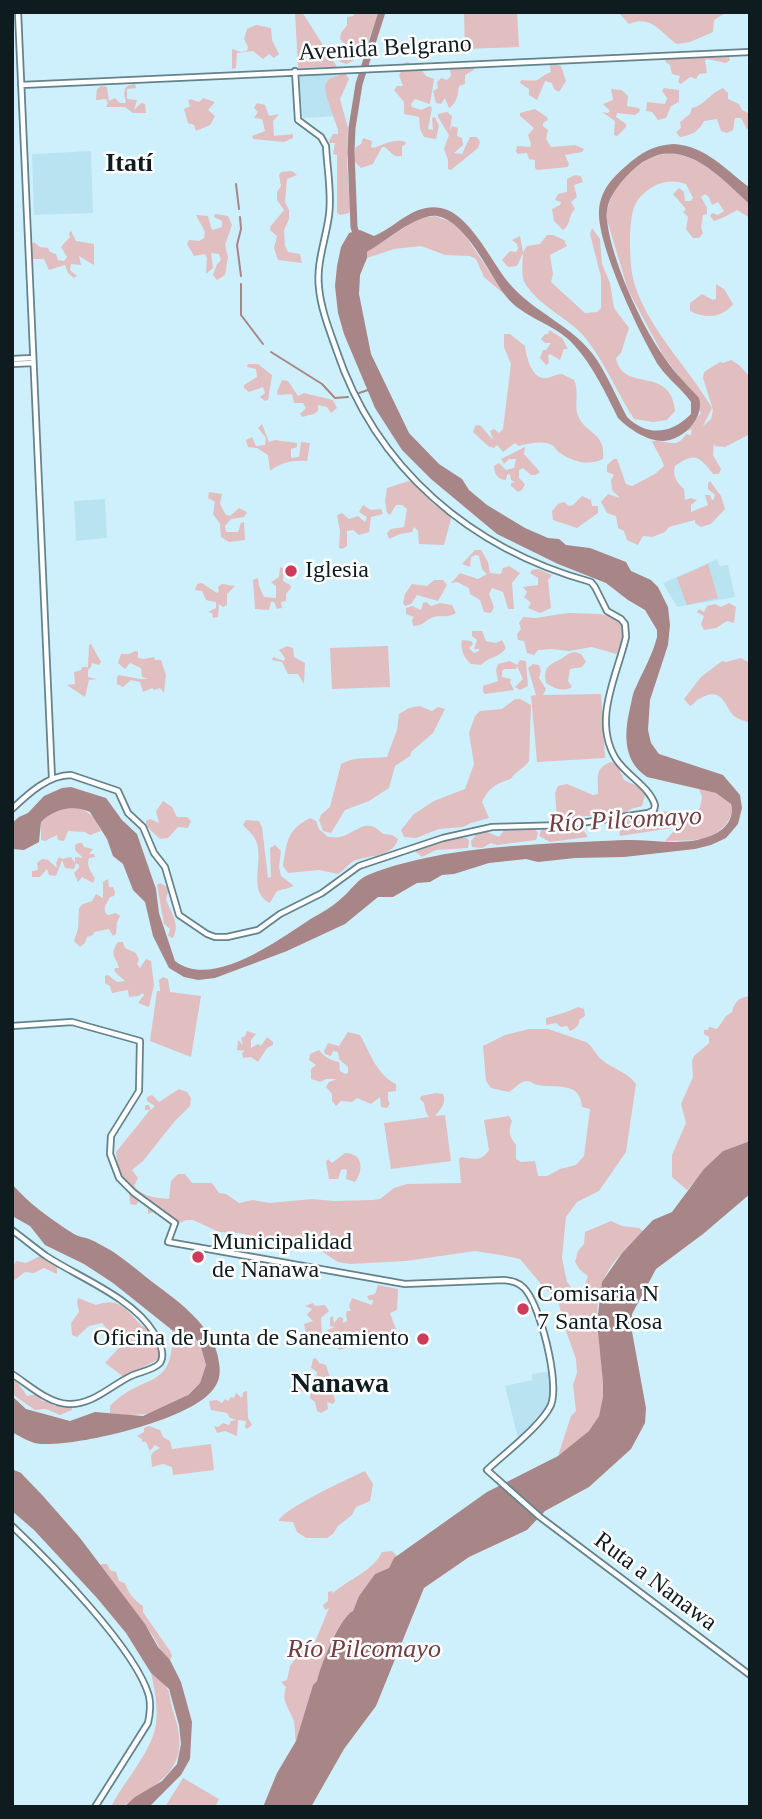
<!DOCTYPE html>
<meta charset="utf-8">
<style>
body{margin:0}
#map{position:relative;width:762px;height:1819px;overflow:hidden;background:#cef0fc;font-family:Georgia,serif}
canvas{display:block}
.frame{position:absolute;inset:0;border:14px solid #0e1b1f;pointer-events:none}
</style>
<div id="map">
<canvas width="762" height="1819"></canvas>
<div class="frame"></div>
</div>
<script>
const c = document.querySelector('canvas').getContext('2d');
c.lineJoin = 'round';
function fill(path, color) { c.fillStyle = color; c.fill(path, 'evenodd'); }
function stroke(path, color, width, dash) { c.strokeStyle = color; c.lineWidth = width; c.lineCap = dash ? 'butt' : 'round'; c.setLineDash(dash || []); c.stroke(path); }
function label(font, color, halo, rows, align = 'center') {
  c.font = font + ' Georgia,serif'; c.lineWidth = 5; c.setLineDash([]); c.textBaseline = 'middle'; c.strokeStyle = halo; c.fillStyle = color; for (const [text, x, y, turn = 0] of rows) {
    c.save(); c.translate(x, y); c.rotate((+turn || 0) * Math.PI / 180); c.textAlign = isNaN(turn) ? turn : align; if (halo) c.strokeText(text, 0, 0); c.fillText(text, 0, 0); c.restore();
  }
}
fill(new Path2D(`
 M336,73l2,43 -35,2 -4,-43z
 M91,151l2,62 -59,2 -2,-61z
 M105,499l2,39 -31,3 -2,-40z
 M717,559l3,7 8,-1 7,32 -58,10 -14,-24z
 M551,1371l2,14 -3,15 -9,13 -23,25 -13,-52 27,-6v-6z`), '#b9e3f1');
fill(new Path2D(`
 M295,12h7l35,55 -39,1z
 M356,12h23l-16,43 -16,9 -7,-2 -1,-3 6,-7v-8l-5,-5 1,-6 6,-8v-8l6,-1z
 M464,12h53l2,35 -54,2z
 M618,12h109l-13,8 -1,12 -23,10 -13,2c-16,-10 -25,-30 -48,-20z
 M256,25l15,3 1,12 7,14 -5,4 -5,-4 -6,5 -10,-8 -16,2 -1,15 -4,1v-20l9,3 6,-1 1,-4 -4,-8 3,-10z
 M728,55l2,5 -4,3 -19,-4 -2,2 2,12 -8,1 -3,5 -6,-2 -9,7 -3,-2 2,-6 -8,-2 -2,-9 -5,-4 4,-4z
 M407,62l14,7 5,7 8,3 -4,25 -15,-5 -4,5 1,3 9,3 9,-4 2,2 -4,21 5,1 -1,-12 3,-1 4,9 -3,13 -12,-2 -4,-8 -1,-12 -15,-3v-12l-10,-12 3,-4h6l-4,-11 3,-5 -1,-5z
 M549,62l12,4 5,15 -7,11 -5,-3 -2,-6 -7,-2 -8,19 -8,-5v-6l-9,-6 1,-3c23,2 13,-1 30,-8z
 M472,65l2,5 -9,5v9l-6,2c-1,9 -2,17 -10,22l-4,-10 -4,6 -5,-1 -3,-12 5,-3 -1,-6 4,-4 6,2 4,-4 -1,-7 -5,-3z
 M341,74h5l3,5 -9,20 8,29 -1,31 3,49 -1,5 -9,2 -3,-2v-58l-4,-1 2,-11h-5l-1,-2 4,-7h5v-4l-12,-35 -1,-10 4,-6z
 M135,83l1,5 -9,1v10l10,1 -3,10 7,-7 4,1 1,9h-13l-8,-6h-19l2,-4 -2,-4 -10,1 1,-11 4,-3 6,1 2,14 6,-3 5,5h6l-2,-10 2,-6z
 M664,88l15,2v12l-8,4 -5,12 -8,2 -6,-8 -6,-1 1,-9 18,2 2,-6 -5,-7z
 M723,88l5,5v6l11,5 3,6 8,4v16l-3,-1 -6,-11h-6l-2,12 -6,3 -6,-2 -4,-12 -13,2c-5,11 -13,14 -24,16l-4,-5 5,-4 -1,-6 10,-8 2,-6c13,-3 18,-15 31,-20z
 M611,89l11,1 6,6 -1,10 12,2 1,3 -5,4 -18,-2 -1,4 10,7v3l-9,9 -3,-1 1,-14 -13,-9 6,1 2,-2 -7,-7 10,-4z
 M203,98l12,4 -7,8 7,6 -5,9 -14,6 -2,-6 -6,-2 -4,-14 6,-3 -2,-5 2,-2 9,3z
 M257,103l8,2 4,11 10,-2 -6,7 1,15 19,-2v4l-9,4 -31,-3 -1,-3 13,-5 -3,-12 -8,-1 4,-6 -4,-4z
 M535,109l12,8 1,3 -5,3v3l5,4 -2,9 5,8 24,-2 9,4 -2,3 -17,3 4,9 -1,3 -31,3 -2,-2v-8l-6,-1 -2,-6 -9,1 -2,-2 1,-6 13,1 1,-3 -3,-9 6,-7 -14,-12v-3z
 M447,112l5,4 -2,15 2,-5 6,2 -1,8 5,2 1,7 -9,8 8,1 8,-17h7l3,5 -2,6 -27,22 -3,-1v-9l-4,-11 5,-14 -11,-18v-3z
 M363,138l9,3 -1,6 3,1c9,-4 22,-10 32,-6l-1,3 -3,1v10c-9,2 -11,-4 -17,-9h-3l-9,17 -12,4 -9,-9 4,-12 5,-3z
 M670,153c35,4 56,28 80,52v13l-13,-8c-2,2 -21,11 -23,11l-4,-5 2,-3 6,2 6,-4 -6,-9 -6,3 -3,-8 -4,-3 -4,3 6,11v6l-4,1 -2,12 2,6 -4,5h-6l-7,-9 2,-12 -5,-5 3,-3 -13,-15 6,-6 5,4 1,9h6l2,-3 -7,-14c-17,-6 -31,-1 -44,11 -11,11 -11,26 -12,41 0,19 0,40 8,58 17,42 51,75 74,114l-9,18 8,-7 2,-9 -10,-32 1,-6 16,-10 3,1 8,-3 8,5 11,12v57l-25,13 -10,-1 -1,-3 -1,12 8,14 -2,5h-6c-14,-18 -18,-22 -38,-8 -3,10 2,17 9,23l1,11 6,-2 6,2 -6,5v7l17,-7 -3,-10h5l2,5 2,-1 1,-4 -7,-6v-6l2,-2 11,15 4,13 -14,15 -10,3 -6,-4v-3l-26,7 -4,5 -13,5 -9,-1 -5,9 -11,-5 -3,-9 -6,-3 -2,-12 -9,-3 -6,-11 7,-8 12,4 -8,-8 -1,-10 3,-5 -7,-3v-7l7,-6h3l9,25 6,2 23,-12 9,-8c-2,-8 -9,-17 -12,-25 14,-2 24,10 34,-7l5,1 1,-6 -8,3 17,-19 -23,-38 -15,-20 -35,-65 -21,-70v-10l6,-18 20,-23 18,-12z
 M292,171l5,4 -10,4 -2,23 4,8v9l-5,11 1,16 3,6 12,2 2,9 -24,-3 -4,-12 3,-12 -7,-6v-3l14,-17 -7,-10v-8l4,-6 -2,-11 2,-3z
 M575,175l6,1 2,6 -9,3 3,12 -6,5 4,7c-7,6 -4,16 -12,21l-9,-9 -2,-12 8,-4 1,-3 -6,-2 3,-6 9,-2v-13z
 M215,214l13,2 4,9 -7,20 3,12 -3,18 -8,5 -4,-5 4,-11 4,-4 -2,-6 -8,-1 2,15 -7,6 1,-16 -2,-4 -11,2 -7,-12 2,-4 10,1 5,-3 1,-6 -9,-17 12,1 3,12 2,2 9,-3v-6l-8,-4z
 M435,216l19,7 7,6 44,66 -21,-18 -8,-18 -6,-3 -25,-1 -24,-9 -27,3 -27,9v-6l52,-34z
 M592,228l8,11 2,25 8,19 4,25 15,20 -8,25 -5,5c7,36 55,6 59,53l-8,9 -14,2 -19,-3c-18,-28 -30,-59 -51,-84 -17,-18 -43,-29 -57,-50 -6,-9 -3,-21 -3,-32l-6,13 -9,1 -6,-7 8,-9 6,1 2,-3 -1,-5 -5,-4 8,-4 3,16 4,-6 13,-2 7,-9h6l11,5 3,6 -17,9 3,19 -2,8 34,31 12,-1 4,-4v-31l-11,-43z
 M71,231l5,10 18,3v21l-15,-9 2,9 -10,-1 -1,6 7,6 -3,2 -6,-5 -3,-8 -16,5 -5,-11h-12l-1,-14 3,-3 6,5 8,1 2,4 6,2 2,6 6,1 3,-4 -6,-10 9,-10 -1,-4z
 M716,284l8,5 9,15c-11,14 -27,15 -43,7v-8l12,-9 11,6 3,-1z
 M549,330l13,8 6,11h-4l-4,11 -10,-6 -2,2 1,7 -3,2 -6,-7 3,-8h3l5,-7h-6l-4,-4 4,-5h3z
 M504,334h6l15,12c1,10 7,33 20,32 6,0 10,-4 17,-4l12,6c6,13 -1,26 5,38 8,16 27,15 24,41 -14,7 -30,3 -43,-6 -3,-2 -5,-6 -8,-8 -11,-5 -23,-1 -34,1l-3,-3 -12,9 -6,-7 -3,3 -6,-2 -15,-14 2,-6 5,-1 13,15 -3,-9 4,-2 5,4 4,-4 8,-65 -7,-17z
 M248,364h10l14,11 -4,25 -3,1 -5,-4 5,-4 -2,-6 -14,5 -5,-4v-3l13,-8 -1,-8 -9,-2z
 M282,380l6,1 10,15 6,-3 29,7 4,8 -6,5 -4,-6 -9,-2v6l-4,3 -12,3 -2,-3 6,-6 -3,-5h-9l-2,-9 -14,1 -1,-3z
 M262,424l7,18 6,-2 22,3v4l-6,2v9l8,-1 2,-15 9,1 -3,18c-14,-1 -26,1 -37,10l-2,-16 -11,-7 -9,-1 -2,-7 6,-3 4,9 9,-1 1,-7 -8,-10z
 M525,447l-1,7 16,18 -4,3h-5l-8,-7 -4,2v8l6,6 -3,6 -4,2 -7,-6v-3l4,-1 -4,-2 -1,-6 -3,1 -1,5c-8,0 -12,-6 -12,-14l5,-3 7,7 8,-2 2,-9h-7l-5,5 -3,-5z
 M412,480c13,3 11,13 19,22 6,6 15,7 21,13l-8,30 -25,-1 -1,-13 -4,-4 -2,5 -12,2 -11,5 -2,-6 4,-4 13,-2 3,-18 -5,-4h-6l-6,10 -3,-2 -2,-12 2,-13z
 M209,492l13,2 -2,10 6,11 4,1 9,-8 8,4 -3,5 -13,2 -6,7 1,6h12l3,-9 3,-1 1,18 -16,2 -8,-5 -1,-13 -7,-10 2,-12 -7,-4z
 M582,496l9,4 1,6h6v7l-21,15 -24,-8 -1,-9 6,-7 6,-2 5,4 4,-1z
 M363,505l8,5 10,-1 2,5 -12,3 -2,15 -10,3 -6,-5 -6,1v15l-5,3 -3,-1 1,-17 -3,-16 5,-2 7,6 9,-3 7,6 2,-5 -8,-5z
 M475,550h6l7,12 2,11 11,1 2,-6 6,-2 11,7 -8,10 2,26h-6l-5,-17 -11,-4 -3,6 5,13 -3,6 -7,-1 -4,-12 -10,-6 -1,-6 -12,-6 -6,1 9,-10 18,6 9,-5 -5,-5 -3,-13 -3,-1 -5,2 -1,10 -8,-3z
 M708,564l10,34 -31,7 -10,-27z
 M280,567l4,2 -1,12 7,4 1,3 -5,6v7l-5,1 1,6 -5,1 -3,-7h-3l-2,8 -14,-1 -2,-29 5,-2 1,8 5,11 12,1v-12l-5,-4 8,-5z
 M538,569l14,6 -4,5 3,28 -11,5 -12,-5 3,-5 -7,-6 3,-5 -4,-5 15,-2v-7l-8,-5 2,-3z
 M434,580h9l4,5 -9,16 -21,-6 -6,9 -6,2 -2,-3 2,-9 7,-10 15,2z
 M202,583l15,10 2,-2 -1,-4 4,-3 13,2 -8,8v11l-4,2 -4,-3 -1,13 -5,1 -1,-5 -4,-1 8,-4v-6l-10,-2 -4,-9 -7,-1 2,-6z
 M426,602l5,4 9,-3 12,2 4,8c-9,6 -17,1 -25,5 -8,4 -8,8 -18,8l-1,-6 2,-3 -8,-3v-6l6,-2 9,4 2,-7z
 M729,603l7,4 -2,16 -7,-2 -11,7 -12,2 -3,-6 3,-8 -7,-4 2,-3 5,3 3,-6 8,-2 6,3z
 M568,613l32,1 21,5c2,13 4,26 -5,35l-24,-7 -23,4 -18,-2 -13,1 -4,5 -7,-2 -3,-12 -6,-1 -1,-6 4,-5 -2,-6 4,-6 12,1z
 M472,631h10l4,10 10,2 6,-3 4,8c-7,10 -16,8 -25,17l-10,-1c-7,-6 -11,-15 -9,-24l9,1 2,3 -4,4 5,5 5,-2v-2h-5l3,-9 -5,-4z
 M91,644l10,18 -2,3 -7,-2 -1,4 -3,3v7l9,2 -8,1 -4,17 -18,-12 8,-1 -1,-12 7,-2 1,-3h6c0,-7 1,-13 1,-22z
 M287,646l6,2 1,9 11,6 -1,21 -6,-10h-10l-6,-12 -10,-2 1,-3 11,4 1,-3 -6,-8z
 M388,646l2,41 -58,2 -2,-41z
 M135,651l3,1v6l6,1 10,-2 1,3h6l5,15 -2,18 -4,-5 -6,2 -2,-2 -9,4 -3,-10 -9,-2 -8,7 -6,-3v-7l2,-2 21,4h8l-6,-2 -1,-9 -11,-5 -5,6 -7,-6 3,-9h8z
 M575,652l6,2 5,8 -4,5 -12,2 -2,12 4,6c-9,5 -17,2 -26,-4 -3,-13 1,-18 13,-23 6,-3 8,-7 16,-8z
 M741,658l9,5v60c-4,-2 -13,-4 -16,-7 -9,-8 -11,-32 -35,-17 -4,2 -6,6 -9,7l-6,-7 17,-22 21,-16 4,1z
 M520,660l6,1 2,25 -8,4 -5,-3 8,-8 -6,-13 -1,3h-12l-2,2v6l9,2 -1,3 4,8 -29,4 -2,-2v-6l15,-5 -2,-11 2,-6 12,-3 7,4z
 M533,664l6,1 2,6 -2,7 7,11 -3,6 58,-1 4,64 -68,4 -6,-66 5,-1 -8,-27z
 M515,699h5l11,6 -2,56c-5,8 -14,10 -18,18 -14,4 -23,9 -29,23l7,16 -18,5 -8,4 -24,2 -23,9 -12,-1 -3,-7 13,-16 20,-13 31,-12 9,-25 -5,-31 6,-17 5,-5 22,-2z
 M419,706l13,5 6,-4 7,2 -12,24 -22,19 -1,4 -15,10 -6,22 -20,13 -24,9 -14,23 -8,-2 -4,-11 2,-5 9,-8 11,-43c13,-8 31,-5 46,-7l10,-27 2,-16 10,-6z
 M611,762l6,2 7,16 15,7 6,8 -3,11 -11,3 -7,5 -38,2 -23,5 -6,-2 -2,-26 3,-7 9,-2 26,11 5,-1c1,-14 -5,-26 13,-32z
 M699,789c7,2 15,3 22,6 22,12 6,34 -11,41 -14,6 -30,4 -45,5l22,-25 13,-8 2,-11z
 M163,801l9,6 5,10h10l4,4 -3,7 -10,-1 -10,11 -8,1 -14,-13v-5l4,-2 9,4 -3,-12z
 M81,808l13,9 7,14 -11,4 -5,-3 -17,-1 -4,10 -6,-1 -1,-5 -12,6 -4,-1v-18c10,-12 25,-14 40,-14z
 M660,811l20,2v8l-8,7 -52,8 -1,-7c8,-15 19,-5 32,-7l3,-7z
 M310,818l6,3 3,8 9,8c4,0 8,1 12,0 18,-5 26,-21 43,-3l9,1 6,4c-5,18 -27,16 -42,21 -8,3 -11,10 -18,14l-19,-4 -31,3 -5,-7c4,-25 4,-36 27,-48z
 M246,820l13,1 3,6 6,51 3,-1 -1,-29 5,-3 6,6 -2,16 2,9 13,10c-20,8 -13,-2 -24,17 -25,-12 -3,-46 -16,-66 -2,-4 -8,-8 -11,-12z
 M533,827l5,6 -2,7 -39,5 -6,-2 -9,5 -10,-1 -1,-6 6,-7 8,-3 14,6 6,-8z
 M558,827l24,1 6,9 -38,5 -11,-6 3,-8h4l6,4z
 M455,838h12l2,3 -1,7 -32,2 -14,7 -6,-5v-3l19,-8z
 M79,843h3l2,4 9,2 -4,5h5l1,3 -6,1c-3,6 2,15 6,20l-2,5 -11,-6 -4,5 -4,-9 5,-5v-3l-3,-2 -2,6 -9,-1 -3,-8 -6,16 -7,-1 -2,-6 -7,8h-8v-6l6,-1 -1,-7 5,-4 6,1 9,8 -1,-5 3,-6 3,2 9,-2 4,6v-6l8,1 -8,-8v-5z
 M108,879l1,8h4l2,5 -1,4 -4,1c-3,6 -9,13 -2,18l8,-2 4,3 -3,6 -1,12 -3,2 -4,-7 -15,3 -1,3 -6,2 -2,6 -5,4 -6,-6 4,-12 1,-21 4,-4 9,-3 4,-7 7,4v-16z
 M160,883l9,5 -3,11c4,13 15,24 7,39l-5,-2 2,-7 -6,-5 -7,-39z
 M118,942h5l2,6 11,5 3,7 -2,4 3,4 6,-9 5,2 3,24 -5,22 -11,-4 6,-8 -1,-2 -5,3 -9,1 -1,-7 -16,3 -2,-7 -5,-3v-7l3,-1 9,7 8,-1 -11,-10 1,-3h4c-2,-11 -11,-12 -1,-26z
 M163,977l5,2 2,13 31,4 -10,61 -41,-16 7,-50h3l-1,-11z
 M750,996v145l-27,10 -36,39 -15,-13v-22l14,-32 -5,-19 12,-27 -1,-16 2,-5 15,-13v-6l-5,-3v-4h4l1,-3 8,2 9,-13 6,-4c3,-11 6,-14 18,-16z
 M578,1007l6,2 1,7 -6,4c1,5 -4,9 -9,11l-3,-5 -6,1 -5,-4 -10,2v-7c11,-3 22,-6 32,-11z
 M529,1029h19l38,13c6,4 7,8 12,14 10,12 28,14 38,28l-10,68 -27,39 -22,11 -11,15 -4,41 5,24 8,10 14,-1 -4,-7 3,-8 -8,-6 -5,-8 3,-11 6,-7 1,-12 26,-11 11,5 17,2 4,3c-14,15 -33,31 -40,51 -18,43 14,101 -6,138 -8,15 -25,26 -39,36l13,-40 5,-5 -3,-26 4,-12 -1,-14 -11,-31 -8,-31 -11,-7 -26,-31 -19,-4 -26,-4 -69,10 -56,3 -12,-2 -17,-11 -36,-4 -18,-8 -28,-6 -20,-1 -26,-12h-7l-10,5 -21,-14 -7,3v-7l-9,-6 -3,4 -6,-1 -1,-15 2,-4c-10,-5 -14,-21 -15,-33l34,-42h-5v-5h4l2,5 4,-4 -8,-5v-4l5,-2 7,7 20,-13 8,3 4,6 -1,8 -16,16 -31,39 -11,9 6,8 -4,8c10,11 20,12 35,13l2,-18 7,-7h7l7,9h20l7,10 7,1 13,9 14,-3 17,3 42,-4 22,2 39,-1 7,-1 14,-11 13,-4 54,-1 -2,-24 3,-2c11,2 20,5 27,-7l-5,-30 25,-4 3,5c-4,11 -3,15 4,24v14l5,3 14,-1 3,15h9l13,-7 16,-4 8,-9 6,-47 -8,-2c-2,-27 -26,-18 -44,-22 -4,0 -7,-4 -10,-4 -7,-1 -14,8 -19,11l-18,-4 -5,-7 -3,-35 22,-11z
 M247,1031l9,3 -5,6v8l7,-4 3,2 6,-9 6,5v3l-6,3 -9,14 -7,-5 -8,1 -1,-5 3,-2 -8,-1 1,-10 5,5 -2,-7 4,-2z
 M348,1032l12,3c11,19 16,39 36,49v7l-8,1v8l2,3 -3,5 -6,-1 -1,-10 -9,7 -14,-6 -5,4 -11,-1 -5,5 -4,-5v-7l-6,-7 3,-5 8,-3h-11l-6,3 -9,-3v-10l5,-4 -7,-5 1,-6 9,-4c6,7 10,10 20,12l1,9 5,3 3,-1v-6l-9,-8 -1,-7 -5,-1 -2,5 -6,-2 -1,-3 4,-8 11,3z
 M436,1093l7,1c4,9 -3,16 -8,22l10,-1 6,46 -60,8 -7,-46 45,-6 -3,-5 -2,-9 -4,-4 1,-3z
 M345,1153c18,0 19,17 10,29l-9,-3 1,-9 -3,-1 -3,1 -3,9h-9l-3,-17 2,-3 4,4z
 M40,1256l6,1 11,8v9l-13,-6 -10,5 -9,-1 -13,10v-13l4,-8 10,2z
 M378,1285l20,4 -1,21 -7,3 7,19 -58,18 -12,-20 8,-3 -5,-1v-8l3,-2 1,7 5,-6 4,1v5l4,-2 -1,-7 1,-3h4l-2,-5 3,-8 20,7 1,-5h-4l-2,-4 8,-2z
 M78,1298l18,7c23,-8 29,3 43,18 2,3 5,3 8,6 7,6 10,16 13,25l-3,6 -33,17 -19,-14 22,-24 -14,-3 -11,-13 -13,3 -12,11 -5,-2 -1,-12 8,-11 -2,-10z
 M313,1303l2,3 10,-1 4,6 -8,7 1,18 -4,2 -2,-2 -8,5 -4,-17 9,-3 -6,-6 5,-6 -7,-3z
 M172,1330l17,3 11,11 6,21 -6,18 -15,14 -35,17 -24,1 -16,-2v-7c34,-35 65,-14 62,-76z
 M316,1358l3,5 7,2 5,16 -8,8 5,-1 6,8 1,5 -2,3 -6,-2 1,7 -7,4 -4,-2 -2,-9 -5,-4v-4l-12,-4 1,-4 6,1 2,-9h9l1,-6 -6,-4 2,-9z
 M12,1379l4,1 11,16 11,-2 4,7h8l4,5 6,-1 4,2 8,-2v5l-12,5 -14,-6 -11,1 -23,-16z
 M247,1391l1,27 4,7 -5,4 -2,-2 1,-6 -8,-1 -1,16 -12,-5 -8,2 -3,-7 4,1 5,-4 6,2 2,-4 6,-1 -7,-2 -3,-5 -16,-3 -2,-9 8,-1 5,3 3,-4 3,2 3,-4 3,1 2,-5 6,5 1,-6z
 M149,1426l11,4 3,7 7,4 2,8 39,-5 3,26 -41,5 -1,-8 -9,-3 -11,3 -1,-11 2,-4 7,-4 -5,-3 -5,6 -4,-9h-4v-3l-5,-3 7,-4v-4z
 M365,1471l8,13 -3,17 -14,6 -4,8 -14,11 -5,8 -6,4h-21l-9,-6 -4,-10 -14,-1c3,-12 71,-43 86,-50z
 M392,1551l5,5 -8,12 -14,6 -16,22 -6,15c-13,6 -33,55 -36,70l-4,4 -17,56c-2,-6 0,-14 -3,-22 -4,-12 -12,-16 -7,-32l-5,-5 6,-2 3,-14 12,-16 9,-3 4,-5 14,-34 -4,2 -2,-5 5,-4v-9l4,-1 1,2c16,-14 40,-22 49,-41z
 M102,1564h5l3,6 6,2 3,9 6,2c3,10 9,17 18,23v6l27,39 2,5 -3,6c-8,-10 -12,-20 -18,-29 -7,-9 -17,-16 -21,-28l-4,-2 -26,-37z
 M151,1673c24,20 15,15 23,41 14,41 1,60 -34,81 -14,8 -12,12 -29,12 12,-24 38,-52 44,-78 4,-18 0,-38 -4,-56z
 M183,1778l36,21 -4,8h-50z`), '#e1bec0');
fill(new Path2D(`
 M674,144c32,2 52,26 76,44v17c-37,-36 -78,-79 -124,-28 -11,12 -21,25 -19,43 4,39 34,105 57,137 10,15 23,28 35,41 6,19 -15,42 -36,43 -16,0 -34,-12 -45,-23 -13,-26 -25,-52 -44,-73 -19,-22 -51,-26 -69,-50 -17,-23 -39,-74 -68,-79 -19,-3 -51,25 -70,36v6l-7,17 -1,19 12,60 38,79 30,31 23,15 7,11 18,15 38,23 23,10 11,1 7,6 24,3 36,14 5,9 20,9 7,7 10,20 2,18 -2,20 -18,55 -2,30 3,13 8,11 64,21 17,20 2,13 -4,16 -12,14 -15,7 -16,4 -71,8 -49,1 -37,4 -12,-3 -37,4 -35,11 -12,1 -12,7 -13,1 -24,14h-15l-33,27 -58,27 -72,27 -17,2 -14,-3 -15,-9 -16,-32 -8,-34 -12,-12 -10,-26 -10,-8 -6,-17 -17,-27c-16,-8 -37,-3 -49,10l-2,20 -15,8 -12,-1v-26l7,-6 9,-4 16,-17 18,-8 9,-1 35,11 16,22 15,14 19,55 3,24 16,48c37,29 103,-21 134,-41 12,-7 25,-14 35,-24 8,-7 14,-17 24,-21 23,-10 52,-16 77,-21 60,-10 120,-11 180,-14 27,-1 59,7 85,-4 14,-5 25,-17 21,-32l-15,-11 -69,-16c-24,-16 -23,-43 -17,-69 2,-7 2,-14 6,-21 7,-16 17,-33 21,-50v-7l-12,-20 -17,-10 -22,-17 -48,-19 -61,-30 -66,-55 -29,-29 -27,-42 -31,-74 -6,-21 -3,-27 2,-20 4,-19 8,-14 11,-3 14,6c23,-9 39,-33 67,-28 28,5 50,53 67,74 25,31 67,44 89,78 11,17 20,38 30,57 20,20 45,17 64,-3v-12c-9,-13 -23,-23 -32,-36 -19,-31 -62,-121 -60,-155 1,-20 13,-33 27,-45 15,-13 27,-21 48,-22z
 M750,1141v53l-47,40 -47,35 -24,45 -1,12 15,82 -1,15 -14,26 -42,38 -44,24 -18,19 -58,27 -45,31 -48,118 -32,43 -33,58h-48l14,-34 19,-32 17,-56 4,-4c3,-15 23,-64 36,-70l6,-15 16,-22 14,-6 5,-10 93,-66 71,-36 31,-25 10,-15 4,-19v-15l-6,-60 5,-40 20,-29 31,-33 19,-8 32,-43 19,-18z
 M12,1184c17,20 40,36 62,50 5,3 9,3 15,5 8,3 15,8 23,12 12,8 23,17 34,26 28,22 69,47 73,86 2,12 0,20 -8,29 -26,29 -131,54 -170,52 -11,-1 -20,-7 -29,-12v-36l14,13 44,12 25,-9 48,4 45,-21 12,-12 6,-18 -6,-21 -8,-9 -20,-5 -59,-47 -29,-19 -39,-19 -15,-19 -18,-10z
 M12,1469l9,4 22,23 37,42 65,86 13,23 12,13 11,22 11,40 -2,37 -9,16 -32,32h-25l11,-10 27,-16 15,-17 4,-20 -2,-19 -10,-36 -18,-16 -25,-40 -29,-35 -63,-68 -22,-19z`), '#a88587');
stroke(new Path2D(`
 M236,184l3,25
 M240,217l1,12 -4,16 4,31
 M241,284v31l22,29
 M271,352l51,32 13,14 13,-1
 M359,393l9,-3`), '#a88587', 2);
stroke(new Path2D(`
 M358,240l-4,-13 -3,-75 1,-24 7,-44 23,-72`), '#a88587', 7);
const secondary = new Path2D(`
 M18,12l34,767
 M21,85l729,-33
 M12,359l21,-1
 M12,364l21,-1
 M12,809c16,-15 36,-34 59,-34l47,16 10,22 15,14 11,26 11,14 14,48 28,19 8,3h12l31,-7 22,-16 42,-21 37,-27 84,-28 49,-11 75,-2 81,-12 6,-3 1,-5c-6,-19 -28,-29 -39,-46 -24,-39 1,-83 10,-122l-1,-13 -4,-5 -14,-8 -12,-24 -4,-5c-120,-33 -215,-113 -255,-233 -7,-20 -15,-40 -17,-61 -3,-25 7,-49 10,-73 3,-22 -2,-47 -3,-69l-5,-9 -23,-17 -3,-49
 M12,1026l60,-4 68,19 -1,50 -28,45 -1,18 9,24 15,15 41,30 -7,19 237,42 99,-4c8,1 14,2 20,8 16,16 36,95 27,117 -9,20 -47,49 -64,65l53,47 210,158
 M12,1230c12,9 23,18 34,26 34,22 87,42 108,77 5,8 12,21 6,30 -6,7 -21,9 -29,13 -21,10 -38,29 -63,28 -20,-1 -39,-19 -56,-30
 M12,1526c37,35 124,123 137,170 2,9 1,18 -1,27l-53,84`);
stroke(secondary, '#63828c', 8);
stroke(secondary, '#fff', 4.5);
for (const [x, y, r, color] of [
 [291,571,7,"#cd3d59"],
 [198,1257,7,"#cd3d59"],
 [523,1309,7,"#cd3d59"],
 [423,1339,7,"#cd3d59"]
]) { const dot = new Path2D(); dot.arc(x, y, r, 0, 2 * Math.PI); c.fillStyle = color; c.fill(dot); stroke(dot, '#fff', 2.5); }
label('24px', '#0e1b1f', '#fff', [
 ["Avenida Belgrano",385,49,-3],
 ["Ruta a Nanawa",655,1582,37]
]);
label('24px', '#0e1b1f', '#fff', [
 ["Iglesia",305,571],
 ["Municipalidad",212,1243],
 ["de Nanawa",212,1271],
 ["Comisaria N",537,1295],
 ["7 Santa Rosa",537,1323],
 ["Oficina de Junta de Saneamiento",409,1339,"right"]
], 'left');
label('bold 26px', '#0e1b1f', '#fff', [
 ["Itatí",129,164]
]);
label('italic 26px', '#713d42', '#fff', [
 ["Río Pilcomayo",625,821,-3],
 ["Río Pilcomayo",364,1650]
]);
label('bold 28px', '#0e1b1f', '#fff', [
 ["Nanawa",340,1385]
]);
</script>
